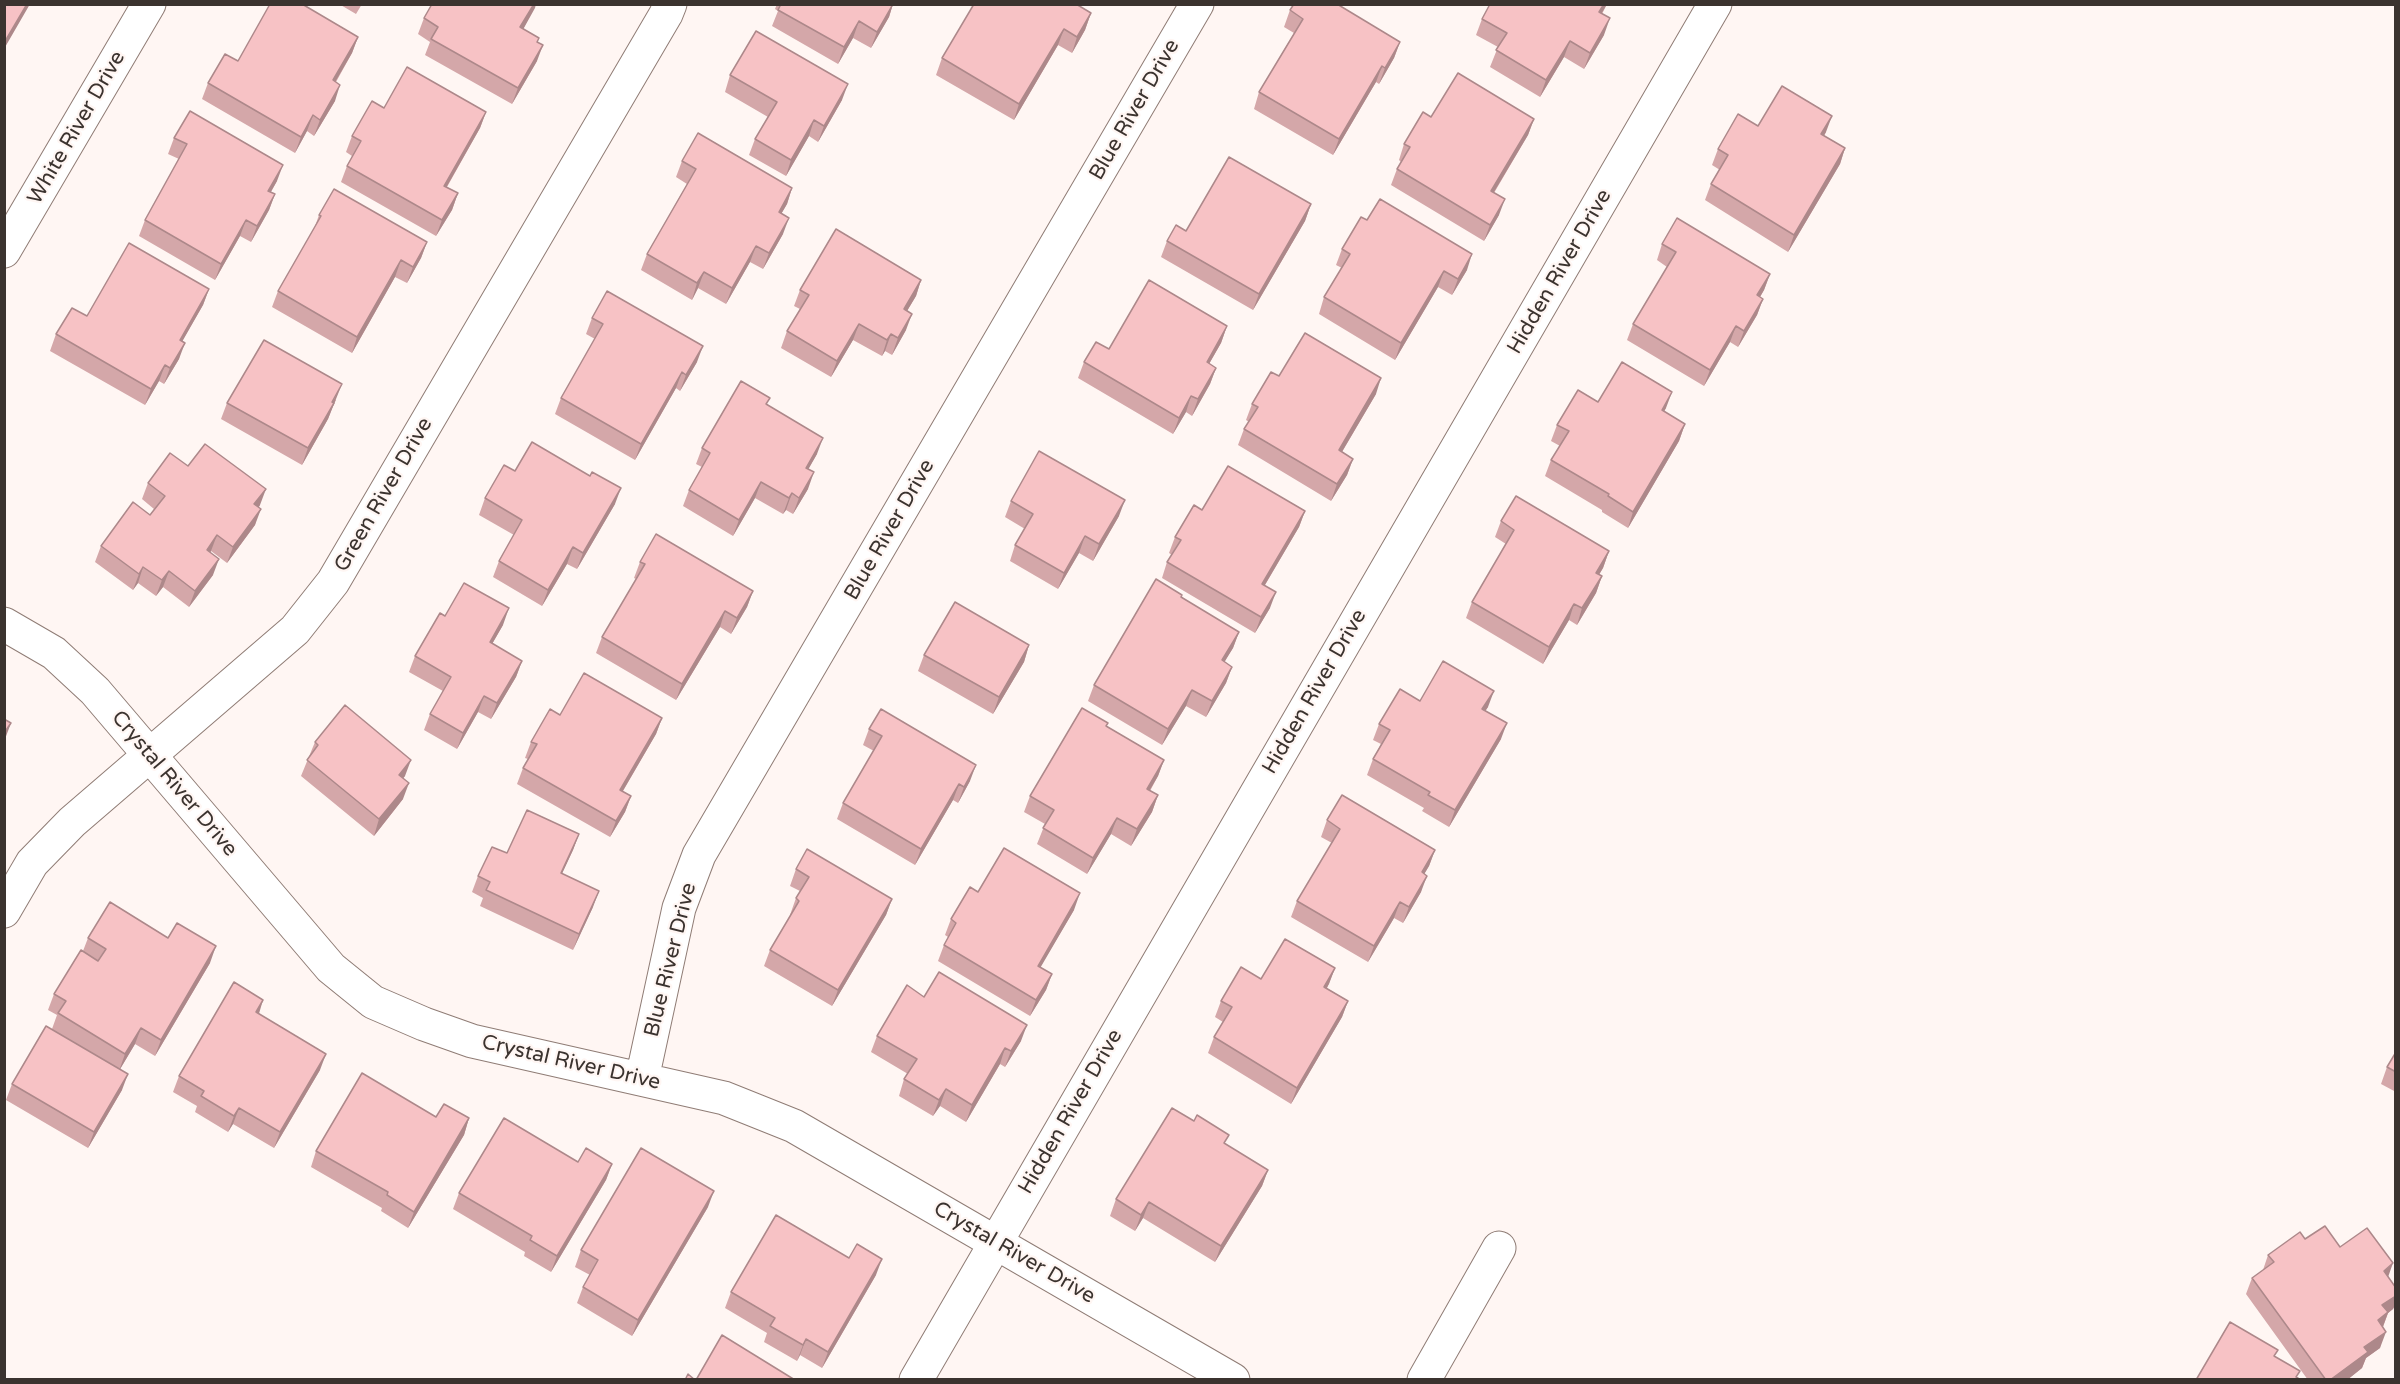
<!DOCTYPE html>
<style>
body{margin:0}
#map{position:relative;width:2400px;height:1384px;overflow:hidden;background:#fff6f3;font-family:"Varela Round",sans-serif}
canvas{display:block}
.frame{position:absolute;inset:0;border:6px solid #3b332f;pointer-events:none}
</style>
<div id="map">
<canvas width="2400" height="1384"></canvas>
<div class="frame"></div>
</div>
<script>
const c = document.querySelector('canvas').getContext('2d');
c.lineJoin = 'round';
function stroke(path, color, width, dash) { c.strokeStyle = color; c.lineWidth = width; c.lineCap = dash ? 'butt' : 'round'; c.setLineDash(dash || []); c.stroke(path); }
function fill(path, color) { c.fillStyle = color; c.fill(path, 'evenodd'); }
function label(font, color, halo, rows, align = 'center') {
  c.font = font + ' "Varela Round",sans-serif'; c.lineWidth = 4.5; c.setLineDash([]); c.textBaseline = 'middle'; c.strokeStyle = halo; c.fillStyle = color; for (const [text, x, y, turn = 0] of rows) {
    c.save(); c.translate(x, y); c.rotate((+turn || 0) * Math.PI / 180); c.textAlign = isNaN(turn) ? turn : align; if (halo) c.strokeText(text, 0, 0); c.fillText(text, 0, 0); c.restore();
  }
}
const minor = new Path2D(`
 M4,251l145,-247
 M4,624l50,29 41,38 236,277 42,34 51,22 48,17 252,57 70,28 439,254
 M4,911l28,-48 40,-41 223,-192 38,-48 333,-568 4,-10
 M642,1079l37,-171 20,-53 498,-851
 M916,1380l799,-1376
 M1424,1380l75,-132`);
stroke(minor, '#8f7c75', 35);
stroke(minor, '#fff', 33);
fill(new Path2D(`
 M339,4h23l-6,10z
 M432,4h104l-13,25 15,13 -1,19 -25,43 -87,-49 5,-13 -12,-8 6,-16z
 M777,4h116l-4,13 -18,31 -18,-10 -15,26 -66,-38 6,-15 -3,-2z
 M1490,4h117l-5,10 2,21 -20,34 -20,-12 -24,40 -50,-30 8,-20 -22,-12 6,-16z
 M1290,10l110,32 -6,16 -15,26 -3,-2 -43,73 -79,-46 5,-17 35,-59 -10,-6z
 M1091,13l-6,17 -13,23 -14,-8 -44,75 -78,-45 6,-17z
 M358,37l-6,16 -16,29 -1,19 -21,35 -7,-5 -12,22 -93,-54 6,-16 30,-22z
 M730,75l112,25 -24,42 -9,-6 -23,40 -37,-21 6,-16 13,-22 -43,-25z
 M384,108l102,4 -6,16 -33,59 11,6 -6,17 -16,26 -95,-54 6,-16 5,-10 -6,-4 6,-16z
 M1431,117l103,2 -6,16 -34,58 5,22 -15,26 -93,-56 6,-16 4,-7 -2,-2 5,-16z
 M1758,126l68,6 -2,4 21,12 -5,16 -52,88 -83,-52 6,-16 9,-14 -8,-5 6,-16z
 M174,138l103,43 -6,11 4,2 -6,16 -18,32 -11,-6 -25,44 -76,-44 6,-16 34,-61 -11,-5z
 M682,161l110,27 -5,16 -6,10 2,20 -20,35 -13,-7 -24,42 -28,-16 -6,12 -51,-30 6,-16 40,-70 -11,-7z
 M1311,204l-6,17 -52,89 -92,-53 6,-16 19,-10z
 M319,215l108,27 -6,16 -14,25 -12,-6 -43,76 -80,-46 6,-16 36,-62z
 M1662,244l108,30 -6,16 -4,7 3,2 -6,16 -19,32 -8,-5 -26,44 -77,-46 6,-16 34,-57 -10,-7z
 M1342,249l125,21 -15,25 -14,-8 -43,73 -76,-46 5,-17 18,-29 -6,-3z
 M921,280l-5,16 -9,15 -1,19 -14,25 -7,-4 -3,5 -29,-16 -22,37 -50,-29 6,-17 13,-22 -6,-3 6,-16z
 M209,289l-6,16 -21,36 -3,18 -15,25 -5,-3 -14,24 -95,-54 6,-17 31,-18z
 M592,318l105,44 -17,29 -4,-3 -41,72 -80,-46 6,-16 34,-59 -9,-5z
 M1227,326l-6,17 -12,21 7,4 -6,16 -18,32 -6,-4 -13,22 -95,-56 6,-16z
 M1279,376l97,18 -34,58 11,7 -6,16 -16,26 -93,-56 6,-16 5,-7 -3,-2 6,-16z
 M336,400l-3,6 -5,13 -26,46 -81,-46 6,-16z
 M1598,402l68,6 -2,3 21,13 -6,17 -51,87 -26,-16v-2l-57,-34 6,-16 9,-14 -9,-5 6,-16z
 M767,405l50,49 -9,15v20l-15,25 -7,-4 -3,4 -28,-16 -22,38 -50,-30 6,-16 13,-23 -6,-3 6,-16z
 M188,466l72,39 -1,2 -4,18 -28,38 -16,-12 -1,2 3,22 -24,32 -26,-20 -7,9 -18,-13 -5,7 -38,-28 6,-16 49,-31 4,-6 -12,-10 6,-16z
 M515,471l100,33 -38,65 -10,-5 -25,42 -49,-29 6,-16 15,-26 -35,-20 6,-17z
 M1011,501l108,15 -26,45 -14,-8 -21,36 -48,-28 5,-16 10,-16 -20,-12z
 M1202,510l103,1 -6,16 -34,58 5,23 -15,25 -93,-55 5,-16 5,-7 -3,-2 6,-16z
 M1501,521l108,30 -6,17 -4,7 3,1 -6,17 -19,32 -8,-5 -26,44 -77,-46 6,-16 34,-58 -11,-7z
 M640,562l113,29 -6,16 -16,27 -11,-7 -44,73 -80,-47 6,-16 34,-58 -2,-1z
 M1182,598l57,34 -6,16 -9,14 8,5 -6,16 -20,34 -20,-11 -24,39 -74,-44 6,-16z
 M445,616l58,9 -11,19 30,17 -6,16 -25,42 -13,-7 -21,37 -33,-19 6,-16 13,-23 -34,-19 6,-16z
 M1029,645l-5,17 -31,52 -75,-43 6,-16z
 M1420,701l68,6 -3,4 16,28 -52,88 -27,-16 2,-3 -57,-33 6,-16 8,-15 -8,-4 6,-16z
 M560,715l102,3 -6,16 -33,57 8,5 -6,16 -15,25 -93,-53 6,-16 5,-9 -3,-1 6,-16z
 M1107,727l57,33 -6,16 -8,15 8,4 -6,17 -21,34 -20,-12 -24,40 -50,-30 8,-20 -21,-12 6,-16z
 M869,729l101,52 -12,22 -5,-3 -38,65 -78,-46 6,-16 31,-52 -11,-6z
 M315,742l90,34 -2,2v21l-29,37 -73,-60z
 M1327,820l108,30 -6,16 -5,8 -3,18 -18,31 -9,-5 -26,44 -77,-45 6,-16 35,-58 -11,-6z
 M579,834l-6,16 -11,23 31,34 -20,43 -93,-44 3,-8 -11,-6 6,-16 29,-23z
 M796,869l96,30 -6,16 -54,91 -68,-40 6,-16 21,-35h-1l6,-17 4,-7 -10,-5z
 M1074,910l-34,57 12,7 -6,16 -16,26 -92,-55 6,-16 4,-8 -3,-2 6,-16z
 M88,938h80l42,25 -55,93 -20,-12 -15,25 2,21 -34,58 -82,-48 6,-16 40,-55 5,-14 -9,-5 6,-16 29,-43z
 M1335,968l-8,20 21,13 -6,16 -51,87 -83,-51 6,-16 9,-15 -8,-5 6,-16 40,-22z
 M924,997l97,44 -16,26 -5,-3 -34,58 -26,-16 -7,10 -34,-20 5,-17 4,-5 -37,-22 6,-16z
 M259,1014l61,56 -46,78 -41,-24 -5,8 -33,-20 2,-6 -24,-14 6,-16z
 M2396,1052v40l-15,-8 6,-17z
 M436,1117l33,1 -5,17 -56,93 -27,-17 1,-3 -71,-41 5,-16z
 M1225,1144l43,26 -6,16 -47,76 -72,-44 -8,13 -25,-15 6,-17z
 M578,1162l34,2 -6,16 -55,92 -27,-16 1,-4 -72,-43 6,-16z
 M708,1207l-76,129 -55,-33 6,-16 7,-12 -15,-8 6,-17z
 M2305,1239l35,8 48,30 8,11v15l-3,6 -5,4 -5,14 -3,21 -14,10 -4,10 -15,12h-39l-62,-86 6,-16 11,-8 5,-15z
 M876,1275l-54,93 -22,-13 -3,6 -33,-19 3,-9 -42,-25 6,-16z`), '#d4a7a9');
fill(new Path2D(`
 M27,4h3l-26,45v-6z
 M534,4h2l-1,4 -20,36 5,-17z
 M893,4l-4,13 -18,31 6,-16z
 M1604,4h3l-14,24 6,-16z
 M1091,13l-6,17 -13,23 5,-16z
 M1610,18l-6,17 -20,34 6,-16z
 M859,21l-6,17 -15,26 6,-17z
 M1064,29l-6,16 -44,75 5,-16z
 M358,37l-6,16 -25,43 6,-16z
 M1570,41l-6,16 -24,40 6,-17z
 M1400,42l-6,16 -15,26 6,-16z
 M543,45l-6,16 -25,43 6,-16z
 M1382,66l-6,16 -43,73 6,-16z
 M848,84l-6,16 -24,42 6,-16z
 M340,85l-5,16 -21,35 6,-16z
 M486,112l-6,16 -42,74 6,-16z
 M313,115l-6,16 -12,22 6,-16z
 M1832,116l-6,16 -11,18 6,-16z
 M1534,119l-6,16 -43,72 6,-16z
 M814,120l-5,16 -23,40 5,-16z
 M1845,148l-5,16 -52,88 6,-17z
 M283,165l-6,16 -15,26 6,-16z
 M792,188l-5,16 -14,24 6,-16z
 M458,193l-6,17 -16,26 6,-16z
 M275,194l-6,16 -18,32 6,-16z
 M1505,199l-6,16 -15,26 6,-16z
 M1311,204l-6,17 -52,89 6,-16z
 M789,218l-6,16 -20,35 6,-16z
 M246,220l-6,16 -25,44 6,-16z
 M427,242l-6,16 -14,25 6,-16z
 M756,246l-6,16 -24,42 6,-16z
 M1472,254l-5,16 -15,25 6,-16z
 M401,260l-6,17 -43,76 5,-16z
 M1444,271l-6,16 -43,73 6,-17z
 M704,272l-6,16 -6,12 5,-17z
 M1770,274l-6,16 -13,22 6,-17z
 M921,280l-5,16 -18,30 6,-17z
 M209,289l-6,16 -29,51 6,-16z
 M1763,299l-6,16 -19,32 6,-16z
 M912,314l-6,16 -14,25 6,-17z
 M859,324l-6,16 -22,37 6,-16z
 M1227,326l-6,17 -20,35 6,-16z
 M1736,326l-6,16 -26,44 6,-16z
 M891,334l-6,17 -3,5 5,-16z
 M185,343l-6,16 -15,25 6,-16z
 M703,346l-6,16 -17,29 6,-16z
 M165,365l-6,16 -14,24 6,-16z
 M1216,368l-6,16 -18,32 6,-17z
 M682,372l-6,16 -41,72 6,-16z
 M1381,378l-5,16 -43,73 6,-17z
 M342,384l-14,35 -26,46 6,-17z
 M1672,392l-6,16 -10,18 6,-16z
 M1191,396l-5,16 -13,22 6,-16z
 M1685,424l-6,17 -51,87 5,-16z
 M823,438l-6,16 -17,30 6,-16z
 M1353,459l-6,16 -16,26 6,-17z
 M814,472l-6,17 -15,25 6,-16z
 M761,482l-6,16 -22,38 6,-16z
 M621,488l-6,16 -38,65 6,-16z
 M266,489l-6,16 -12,16 6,-17z
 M792,493l-6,17 -3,4 6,-16z
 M1125,500l-6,16 -26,45 6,-17z
 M261,509l-6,16 -28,38 6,-16z
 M1305,511l-6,16 -43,73 6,-16z
 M217,535l-6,16 -10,15 6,-16z
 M1085,536l-6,17 -21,36 6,-16z
 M573,547l-6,17 -25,42 6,-16z
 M1609,551l-6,17 -13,21 6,-16z
 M219,559l-6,16 -24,32 6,-16z
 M143,567l-5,16 -5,7 6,-16z
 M169,571l-6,16 -7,9 6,-16z
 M1602,576l-6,17 -19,32 5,-17z
 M753,591l-6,16 -16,27 6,-16z
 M1276,592l-6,16 -15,25 6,-16z
 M1574,604l-5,16 -26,44 6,-17z
 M509,608l-6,17 -19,33 6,-16z
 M725,611l-5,16 -44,73 6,-16z
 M1239,632l-6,16 -17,28 6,-16z
 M1029,645l-5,17 -31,52 6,-17z
 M522,661l-6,16 -25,42 6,-16z
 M1232,667l-6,16 -20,34 6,-16z
 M1192,690l-6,16 -24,39 6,-16z
 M1494,691l-6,16 -12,18 6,-16z
 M484,696l-6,16 -21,37 6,-16z
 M662,718l-6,16 -42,72 6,-16z
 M11,723l-6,16h-1v-6z
 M1507,723l-6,16 -52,88 6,-17z
 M411,760l-6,16 -12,15 6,-16z
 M1164,760l-6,16 -17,29 6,-16z
 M976,765l-6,16 -12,22 6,-16z
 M409,783l-6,16 -29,37 5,-17z
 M959,784l-6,16 -38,65 6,-16z
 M1158,795l-6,17 -21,34 6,-17z
 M631,796l-6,16 -15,25 6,-16z
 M1117,818l-6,16 -24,40 6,-16z
 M579,834l-6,16 -18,39 6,-16z
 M1435,850l-6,16 -13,22 6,-16z
 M1427,876l-6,16 -18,31 6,-16z
 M599,891l-6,16 -20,43 6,-16z
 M1080,893l-6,17 -42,72 6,-16z
 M892,899l-6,16 -54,91 6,-16z
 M1400,902l-6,16 -26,44 6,-16z
 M216,946l-6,17 -55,93 6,-16z
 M1335,968l-6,16 -11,19 6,-16z
 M1052,974l-6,16 -16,26 6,-16z
 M263,1000l-5,17 -2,-5z
 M1348,1001l-6,16 -51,87 6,-16z
 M1027,1025l-6,16 -16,26 6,-16z
 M141,1028l-6,16 -16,27 6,-17z
 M1005,1048l-5,16 -34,58 6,-17z
 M326,1054l-6,16 -46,78 6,-16z
 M128,1074l-6,16 -34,58 6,-16z
 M946,1089l-6,17 -7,10 6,-16z
 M239,1108l-6,16 -5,8 6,-16z
 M469,1118l-5,17 -56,93 6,-16z
 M612,1164l-6,16 -55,92 6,-16z
 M1268,1170l-6,16 -47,76 6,-16z
 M714,1191l-6,16 -76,129 6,-16z
 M1149,1202l-6,16 -8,13 6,-16z
 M882,1259l-6,16 -54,93 6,-16z
 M2393,1263l-6,17 -3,-9z
 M2396,1296v7l-3,6 -5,4 -6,16 -10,7 10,-31z
 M2386,1332l-6,16 -14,10 -4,10 -15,12h-17l34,-33z
 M806,1339l-6,16 -3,6 6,-16z`), '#ad888a');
const building = new Path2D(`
 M4,4h23l-23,39z
 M270,4h32l56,33 -25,43 7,5 -20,35 -7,-5 -12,22 -93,-54 17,-29 13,7z
 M432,4h102l-14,23 19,11 -2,4 6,3 -25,43 -87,-49 7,-12 -14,-9z
 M781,4h112l-16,28 -18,-11 -15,26 -66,-37z
 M974,4h102l15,9 -14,24 -13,-8 -45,75 -77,-46z
 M1294,4h43l63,38 -15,26 -3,-2 -43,73 -80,-47 44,-73 -13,-9z
 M1490,4h114l-5,8 11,6 -20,35 -20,-12 -24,39 -50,-30 11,-17 -25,-14z
 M756,31l92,53 -24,42 -10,-6 -23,40 -36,-21 22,-37 -47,-27z
 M407,67l79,45 -42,74 14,7 -16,27 -95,-54 14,-25 -9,-5 20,-35 12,7z
 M1458,73l76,46 -43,72 14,8 -15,26 -93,-56 13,-22 -6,-3 19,-32 8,5z
 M1782,86l50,30 -11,18 24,14 -51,87 -83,-51 17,-29 -10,-6 20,-35 20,12z
 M190,111l93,54 -15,26 7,3 -18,32 -11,-6 -25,44 -76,-44 42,-76 -13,-6z
 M698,133l94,55 -13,24 10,6 -20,35 -13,-7 -24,42 -28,-16 -7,11 -50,-29 49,-85 -14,-8z
 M1229,157l82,47 -52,90 -92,-53 9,-16 10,6z
 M334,189l93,53 -14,25 -12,-7 -44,77 -79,-46 43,-75 -2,-1z
 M1380,199l92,55 -14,25 -14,-8 -43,72 -77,-46 26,-43 -8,-5 19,-32 6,3z
 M1677,218l93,56 -13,21 6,4 -19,32 -8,-5 -26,44 -77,-46 43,-72 -14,-8z
 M836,229l85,51 -17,29 8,5 -14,24 -7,-4 -4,6 -28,-16 -22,37 -50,-30 22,-36 -9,-5z
 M129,243l80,46 -29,51 5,3 -15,25 -5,-3 -14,24 -95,-55 16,-26 15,8z
 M1149,280l78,46 -20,36 9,6 -18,31 -7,-3 -12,22 -95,-56 12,-20 13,7z
 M607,291l96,55 -17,29 -4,-3 -41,72 -80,-46 42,-74 -11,-6z
 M1305,333l76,45 -42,72 14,9 -16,25 -93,-55 14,-22 -6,-3 19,-32 8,4z
 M264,340l78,44 -10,18 2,1 -26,45 -81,-45z
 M1622,362l50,30 -10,18 23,14 -52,88 -25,-16 1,-2 -58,-34 18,-29 -12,-6 21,-35 20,12z
 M741,381l29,17 -4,6 57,34 -17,30 8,4 -15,26 -7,-5 -3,5 -28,-16 -22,38 -50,-30 21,-37 -8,-5z
 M532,442l58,34 2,-4 29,16 -38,65 -10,-6 -25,43 -49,-29 23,-41 -37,-22 19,-33 11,6z
 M205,444l61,45 -12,15 7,5 -28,38 -16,-12 -10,15 12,9 -24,32 -26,-20 -7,9 -19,-13 -4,7 -38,-28 32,-44 17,13 15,-19 -17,-13 22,-30 18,13z
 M1039,451l86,49 -26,44 -14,-8 -21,37 -49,-28 18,-31 -22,-13z
 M1228,466l77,45 -43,73 14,8 -15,25 -94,-55 14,-22 -6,-3 19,-32 8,5z
 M1516,496l93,55 -13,22 6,3 -20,32 -8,-4 -25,43 -77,-45 42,-72 -13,-9z
 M656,534l97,57 -16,27 -12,-7 -43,73 -80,-47 43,-73 -5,-2z
 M1156,579l26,16 -1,2 58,35 -17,28 10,7 -20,34 -20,-11 -24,39 -74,-44z
 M464,583l45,25 -19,34 32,19 -25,42 -13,-7 -21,37 -33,-19 21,-37 -36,-21 25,-43 5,3z
 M955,602l74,43 -30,52 -75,-42z
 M1443,661l51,30 -12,18 25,14 -52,87 -27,-15 2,-3 -57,-33 17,-29 -11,-6 21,-35 20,12z
 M584,673l78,45 -42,72 11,6 -15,25 -93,-53 14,-24 -6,-2 19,-33 10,6z
 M345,705l66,55 -12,15 10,8 -30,36 -72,-59 11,-15 -3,-3z
 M1082,708l26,15 -2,3 58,34 -17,29 11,6 -21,34 -20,-11 -24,40 -50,-30 11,-18 -24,-14z
 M881,709l95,56 -12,22 -5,-3 -38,65 -78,-46 39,-67 -13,-7z
 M4,719l7,4 -7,10z
 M1342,795l93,55 -13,22 5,4 -18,31 -9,-5 -26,44 -77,-45 43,-72 -13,-9z
 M527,810l52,24 -18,39 38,18 -20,43 -93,-44 4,-8 -12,-6 14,-29 15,6z
 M1004,848l76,45 -42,73 14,8 -16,26 -92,-55 12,-22 -5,-4 19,-32 8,5z
 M807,849l85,50 -54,91 -68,-40 29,-49 -3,-3 13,-21 -13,-8z
 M110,902l58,36 9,-15 39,23 -55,94 -20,-12 -16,26 -67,-41 8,-12 -12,-7 27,-44 17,11 8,-12 -18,-11z
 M1285,939l50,29 -11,19 24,14 -51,87 -83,-51 18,-30 -11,-6 20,-34 20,12z
 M939,972l88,53 -16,26 -6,-3 -33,57 -26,-16 -7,11 -35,-21 13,-20 -40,-23 30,-51 17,12z
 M234,982l29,18 -7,12 70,42 -46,78 -41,-24 -5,8 -33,-20 3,-5 -25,-15z
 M46,1026l82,48 -34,58 -82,-48z
 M2396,1052v20l-9,-5z
 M362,1073l74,44 8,-13 25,14 -55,94 -27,-17 1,-3 -72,-41z
 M1172,1108l22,13 3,-6 32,20 -5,8 44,27 -47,76 -72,-44 -8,13 -25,-16z
 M504,1118l74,44 8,-14 26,16 -55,92 -27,-16 2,-4 -73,-43z
 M641,1148l73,43 -76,129 -55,-33 15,-27 -17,-10z
 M776,1215l73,43 8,-14 25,15 -54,93 -22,-13 -3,6 -33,-19 5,-8 -44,-26z
 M2325,1226l15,21 27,-19 26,35 -9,8 12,17v8l-14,9 6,7 -10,8 8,12 -22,15 4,5 -38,28h-4l-74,-102 22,-16 -6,-7 32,-23 5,7z
 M2230,1322l48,28 -4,6 26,15 -4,6 5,3h-105z
 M722,1335l73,45h-99z
 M688,1374l7,6h-10z`);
fill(building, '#f7c2c5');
stroke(building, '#ad888a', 1.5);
label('21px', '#3b332f', '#fff6f3', [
 ["Blue River Drive",1135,110,-60],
 ["White River Drive",77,128,-60],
 ["Hidden River Drive",1560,272,-60],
 ["Green River Drive",384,495,-60],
 ["Blue River Drive",890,530,-60],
 ["Hidden River Drive",1315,692,-60],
 ["Crystal River Drive",174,784,50],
 ["Blue River Drive",671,960,-76],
 ["Crystal River Drive",571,1063,13],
 ["Hidden River Drive",1071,1112,-60],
 ["Crystal River Drive",1014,1253,30]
]);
</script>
